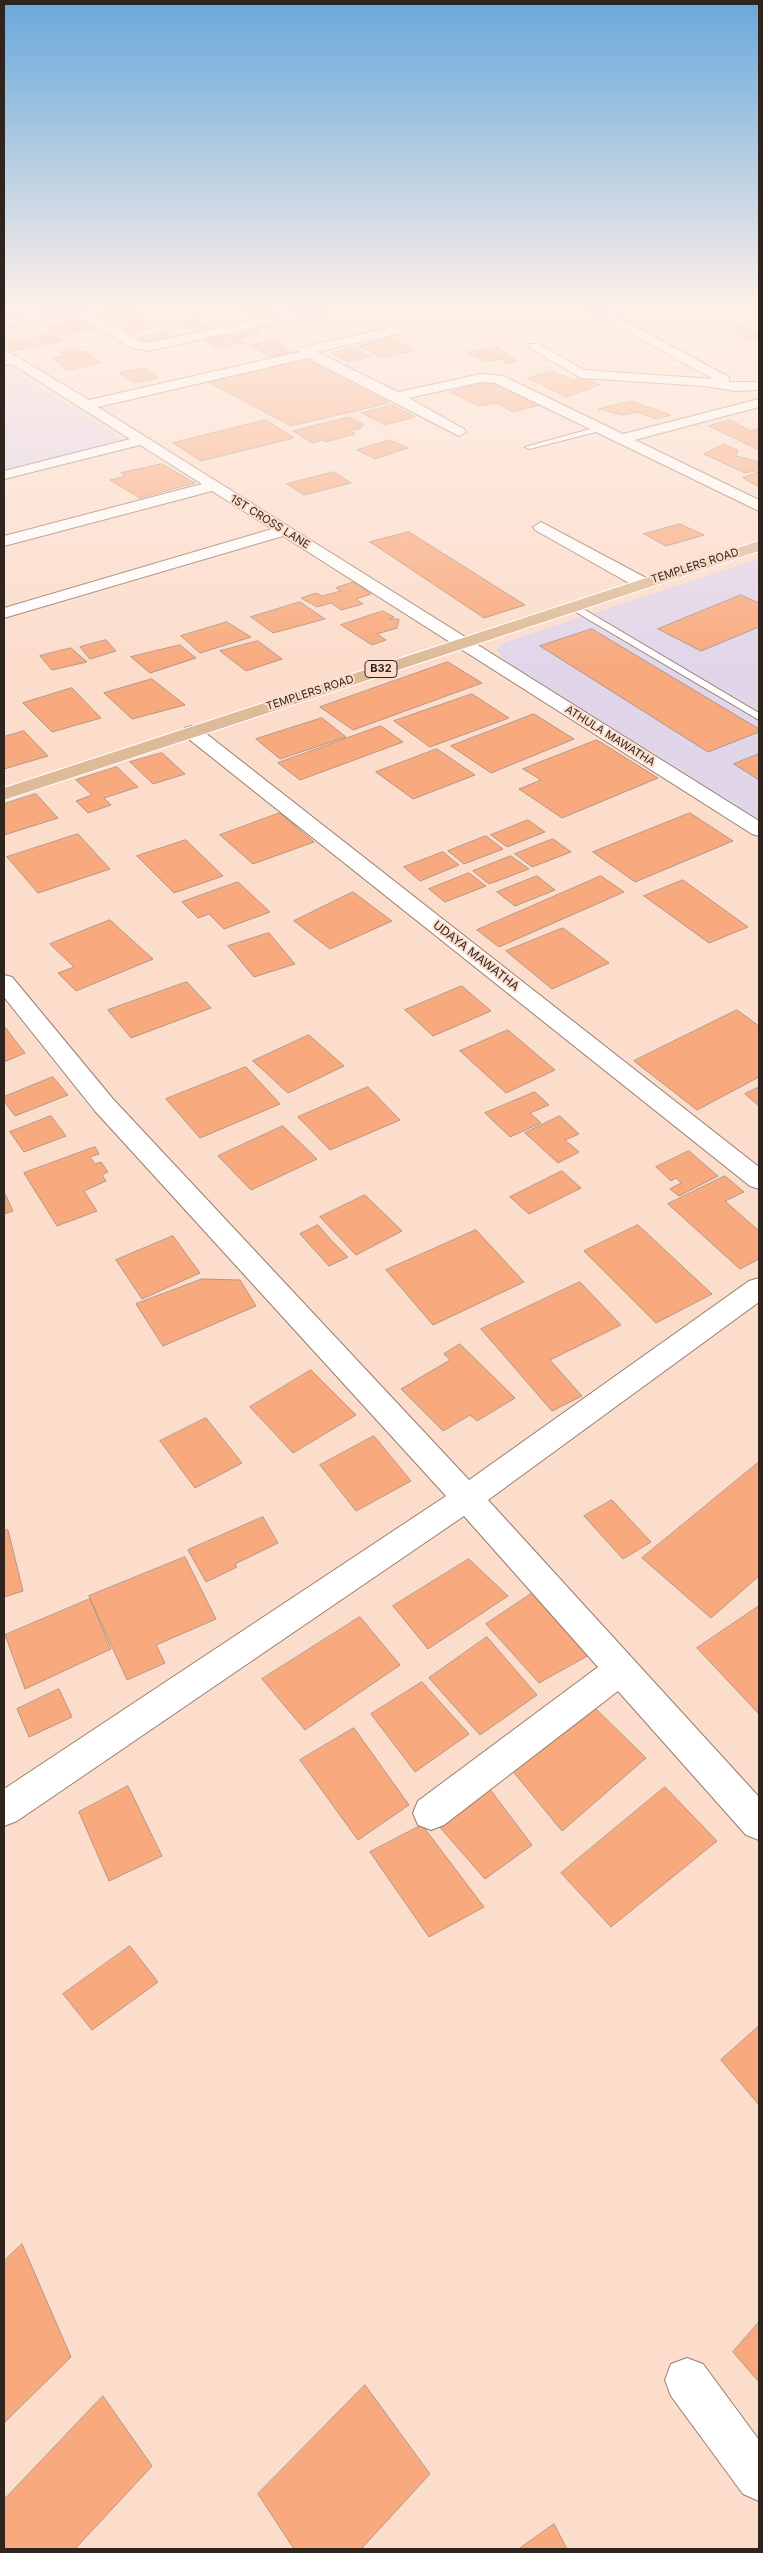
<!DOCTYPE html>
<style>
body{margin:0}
#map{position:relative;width:763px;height:2553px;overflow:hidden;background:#fcddcc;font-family:Inter,sans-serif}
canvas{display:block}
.frame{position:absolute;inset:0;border:5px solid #30251e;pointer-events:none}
</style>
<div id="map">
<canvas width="763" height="2553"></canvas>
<div class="frame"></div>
</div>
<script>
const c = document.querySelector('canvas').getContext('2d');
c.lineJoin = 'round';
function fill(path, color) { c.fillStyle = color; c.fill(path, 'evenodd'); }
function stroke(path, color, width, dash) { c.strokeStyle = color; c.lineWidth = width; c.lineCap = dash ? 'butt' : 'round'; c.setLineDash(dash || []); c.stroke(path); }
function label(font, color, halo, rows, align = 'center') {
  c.font = font + ' Inter,sans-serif'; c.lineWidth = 4; c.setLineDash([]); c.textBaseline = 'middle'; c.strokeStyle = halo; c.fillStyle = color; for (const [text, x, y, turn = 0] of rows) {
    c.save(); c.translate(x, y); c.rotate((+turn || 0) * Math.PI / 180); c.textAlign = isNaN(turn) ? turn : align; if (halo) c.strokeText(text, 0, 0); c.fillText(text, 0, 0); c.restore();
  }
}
fill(new Path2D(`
 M4,365l30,19 91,57 -121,31z
 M759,559v267l-248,-156 -14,-20 5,-7z`), '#e1d5ea');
const building = new Path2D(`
 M121,309h14l7,5 -33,6 -11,-7z
 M242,309h24l11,6 -18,4z
 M86,318l16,9 -42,9 -15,-10z
 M142,318l14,9 -28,5 -13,-8z
 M196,319l18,10 -19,4 -18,-10z
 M743,326l16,8v3l-13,2 -9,-4 7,-1 -12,-5z
 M250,328l10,6 -25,5 7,4 -25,5 -17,-10z
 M163,332l11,6 -25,5 -10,-5z
 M52,334l10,7 -49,10 -9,-7z
 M392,338l24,12 -33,8 -24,-12z
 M272,340l20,12 -21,5 -20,-12z
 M498,347l19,14 -4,2h-9l2,-4 -22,2 -17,-9z
 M354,348l17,8 -23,6 -17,-9z
 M76,349l3,3 6,-1 16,12 -34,7 -14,-12 11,-2 -5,-4z
 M306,359l83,44 -98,23 -83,-44z
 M143,368l15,10 -23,5 -15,-10z
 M553,371l21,9 8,-2 18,7 -34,12 -38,-19z
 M495,380l48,24 -30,8 -17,-9 -17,3 -29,-14z
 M631,401l40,14 -15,4 -19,-7 -15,3 -23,-6z
 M392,405l23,12 -30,8 -23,-12z
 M350,417l14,8 -6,1 4,2 -12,3 5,3 -29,8 -3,-2 -11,3 -19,-12z
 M266,420l28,18 -93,23 -28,-18z
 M730,420l21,11 8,-3v22l-50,-24z
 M390,440l18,8 -33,11 -18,-9z
 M724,444l14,6 -2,6 21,5 2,9 -14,3 -41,-19z
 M162,464l33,19 -55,15 -30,-18 16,-4 -5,-3z
 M334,472l17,11 -47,12 -17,-11z
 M759,472v15l-16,-9z
 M680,524l24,11 -38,11 -22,-12z
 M409,532l116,73 -41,13 -114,-76z
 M354,582l17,12 -15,5 7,5 -22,6 -10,-7 -14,4 -16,-9 15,-5 6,3 19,-5 -5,-3z
 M741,595l18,8v24l-58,24 -43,-22z
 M300,602l25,17 -52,14 -22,-16z
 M383,611l11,6 -5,2h10l-2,9 -20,6 9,6 -14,5 -31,-20z
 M227,622l24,15 -51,16 -19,-17z
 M592,629l167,100v3l-51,20 -168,-106z
 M106,640l10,11 -26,8 -10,-12z
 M258,641l24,18 -36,12 -26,-20z
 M180,645l16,13 -46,15 -19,-16z
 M71,648l16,14 -35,8 -12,-14z
 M448,662l34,21 -129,47 -33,-23z
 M152,679l33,26 -53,14 -28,-26z
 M72,688l29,30 -49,14 -29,-29z
 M472,694l37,24 -79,29 -36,-26z
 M534,714l40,25 -83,34 -40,-27z
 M322,718l24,19 -66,22 -24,-20z
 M381,726l22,16 -103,38 -22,-17z
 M24,731l24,25 -44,13v-32z
 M597,740l61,38 -96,40 -43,-29 22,-9 -18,-11z
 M437,749l38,26 -62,24 -37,-27z
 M162,753l23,21 -32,10 -23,-22z
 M759,754v26l-25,-16z
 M117,767l21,20 -34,11 7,7 -23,8 -12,-12 16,-6 -16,-15z
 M36,794l22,24 -54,17v-31z
 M280,813l34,29 -61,22 -33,-29z
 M690,813l43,28 -98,41 -42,-30z
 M528,820l17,12 -38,15 -16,-12z
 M78,834l32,35 -72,24 -31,-36z
 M486,836l17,13 -39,15 -16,-13z
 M553,839l18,13 -39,15 -17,-13z
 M186,840l37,36 -49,17 -37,-37z
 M443,852l16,13 -39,16 -16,-14z
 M511,856l18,13 -40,15 -16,-13z
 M469,873l17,13 -41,16 -16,-13z
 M537,876l18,14 -40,16 -18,-14z
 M601,876l23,16 -125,55 -22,-17z
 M683,880l65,47 -39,16 -65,-47z
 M238,882l32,30 -46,17 -15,-15 -11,4 -16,-16z
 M353,892l39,29 -62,28 -36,-28z
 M110,920l43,39 -77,32 -18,-18 16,-6 -24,-23z
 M563,928l46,35 -57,26 -46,-38z
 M269,933l26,31 -41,13 -26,-31z
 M187,982l24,26 -80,30 -23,-28z
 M462,986l29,25 -58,25 -28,-26z
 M737,1010l22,16v51l-62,33 -63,-49z
 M4,1026l21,27 -21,9z
 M508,1030l47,40 -49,23 -46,-42z
 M309,1035l35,31 -56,27 -35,-32z
 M246,1067l34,37 -80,34 -34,-39z
 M53,1077l15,18 -53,21 -11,-15v-4z
 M368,1087l32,33 -70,30 -32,-33z
 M759,1087v19l-14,-12z
 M535,1092l14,13 -19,8 11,10 -31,14 -25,-24z
 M51,1116l15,20 -42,16 -14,-20z
 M560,1116l19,18 -14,6 14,12 -21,11 -33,-30z
 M283,1126l34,33 -66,31 -33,-34z
 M95,1147l4,7 -9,3 5,7 6,-2 7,10 -6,3 4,6 -22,10 13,20 -40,15 -33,-53z
 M689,1151l29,25 -39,20 -9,-7 11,-6 -5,-5 -5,3 -15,-14z
 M562,1171l19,17 -52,26 -19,-17z
 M725,1176l19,16 -19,9 34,30v28l-19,10 -72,-65z
 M5,1194l8,17 -9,3v-19z
 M365,1195l37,36 -46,24 -36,-38z
 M318,1225l14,16 16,16 -19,9 -29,-32z
 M638,1225l74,69 -56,29 -72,-72z
 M476,1230l48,52 -91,43 -47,-55z
 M173,1236l27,37 -58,26 -26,-39z
 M202,1279l38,1 16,26 -93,40 -27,-42z
 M580,1282l41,43 -71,35 32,36 -30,15 -71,-82z
 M460,1344l55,54 -38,23 -7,-6 -27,16 -42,-42 49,-29 -6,-6z
 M311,1370l45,45 -63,38 -43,-46z
 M206,1418l36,45 -47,25 -35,-47z
 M374,1436l37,45 -55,30 -36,-46z
 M759,1462v114l-48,42 -69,-60z
 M612,1500l39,42 -28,17 -39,-43z
 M263,1517l15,26 -43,21 2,3 -31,15 -18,-32z
 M8,1530l15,61 -19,6v-66z
 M185,1557l31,62 -60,26 9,18 -38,17 -38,-84z
 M469,1559l39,37 -80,53 -35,-43z
 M534,1592l57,62 -52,29 -53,-59z
 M90,1599l21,50 -86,40 -20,-54z
 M759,1606v108l-62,-66z
 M360,1617l40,48 -95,65 -43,-51z
 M487,1637l50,58 -57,40 -51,-57z
 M422,1682l47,52 -54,38 -44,-58z
 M59,1689l13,28 -43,20 -12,-28z
 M594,1707l52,51 -84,73 -56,-68z
 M354,1728l55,77 -51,35 -58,-80z
 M128,1786l34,70 -53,25 -30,-69z
 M665,1787l52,54 -106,86 -50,-54z
 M489,1788l43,57 -47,34 -48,-55z
 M422,1825l62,82 -55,30 -59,-85z
 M130,1946l28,36 -66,48 -29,-36z
 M759,2026v79l-38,-45z
 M22,2244l49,113 -67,66v-162z
 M759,2322v60l-26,-30z
 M365,2385l65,89 -69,75h-67l-36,-55z
 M103,2396l49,70 -77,83h-71v-49z
 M554,2524l13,25h-48z`);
fill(building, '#f8aa7e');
stroke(building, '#b39686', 1);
const lane = new Path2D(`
 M17,359l2,3 -15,3v-4z
 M601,426l3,4 -75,19 -4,-2z
 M569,604h6l184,109v7l-190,-112z`);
const street = new Path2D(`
 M54,309h29l58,33 7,1 156,-34h23l-6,4 -173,38 -16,-3 -60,-35 -68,14v-8z
 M587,309h15l127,68v5h30v8l-23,1 -32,-5 -123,-8 -53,-31 1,-3h10l45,26 129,9z
 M397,326l4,1 2,3 -2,3 -84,19 81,40 83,-18 22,2 120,58 136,-35v8l-124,33 124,60v11l-264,-128 -14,-1 -72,16 55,31 2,3 -7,4 -151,-78 -210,49 661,414v15l-7,-2 -469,-298 -279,82v-10l268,-79 -60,-38 -208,55v-10l198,-52 -62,-39 -136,34v-8l126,-32 -126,-80v-10l85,51 210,-48 1,-4z
 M541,522l107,57 2,4 -8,5 -6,-1 -101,-57 -2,-3z
 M192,726l7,2 560,439v22l-9,-3 -565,-450 -2,-4 2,-4z
 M4,975l8,2 101,122 356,381 280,-199 10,-3v24l-271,198 271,297v43l-13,-5 -128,-144 -174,134 -13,5 -13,-5 -5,-12 5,-12 180,-134 -134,-151 -447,305 -13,5v-37l442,-293 -351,-385 -91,-114z
 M687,2358l16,6 56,76v61l-16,-7 -72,-98 -6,-16 6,-16z`);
const primary = new Path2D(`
 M759,541v10l-755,249v-12z`);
stroke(lane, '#987c6c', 2);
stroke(street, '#987c6c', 2);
stroke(primary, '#fff', 2);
fill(lane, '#fff');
fill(street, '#fff');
fill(primary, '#ddbb98');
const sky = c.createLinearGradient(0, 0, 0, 666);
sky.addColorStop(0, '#67a8dc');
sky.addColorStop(0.46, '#fef0e8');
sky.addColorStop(1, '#fef0e800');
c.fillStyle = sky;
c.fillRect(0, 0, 763, 666);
label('11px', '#30251e', '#fcddcc', [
 ["1ST CROSS LANE",270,522,32],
 ["TEMPLERS ROAD",695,566,-18],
 ["TEMPLERS ROAD",310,693,-18],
 ["ATHULA MAWATHA",610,736,32]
]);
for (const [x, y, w] of [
 [381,669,32]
]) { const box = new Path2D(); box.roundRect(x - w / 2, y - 8.5, w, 17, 4); c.fillStyle = '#fcddcc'; c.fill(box); stroke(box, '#30251e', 1); }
label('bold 11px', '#30251e', null, [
 ["B32",381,669]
]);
label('12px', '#30251e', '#fcddcc', [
 ["UDAYA MAWATHA",476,956,38]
]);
</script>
